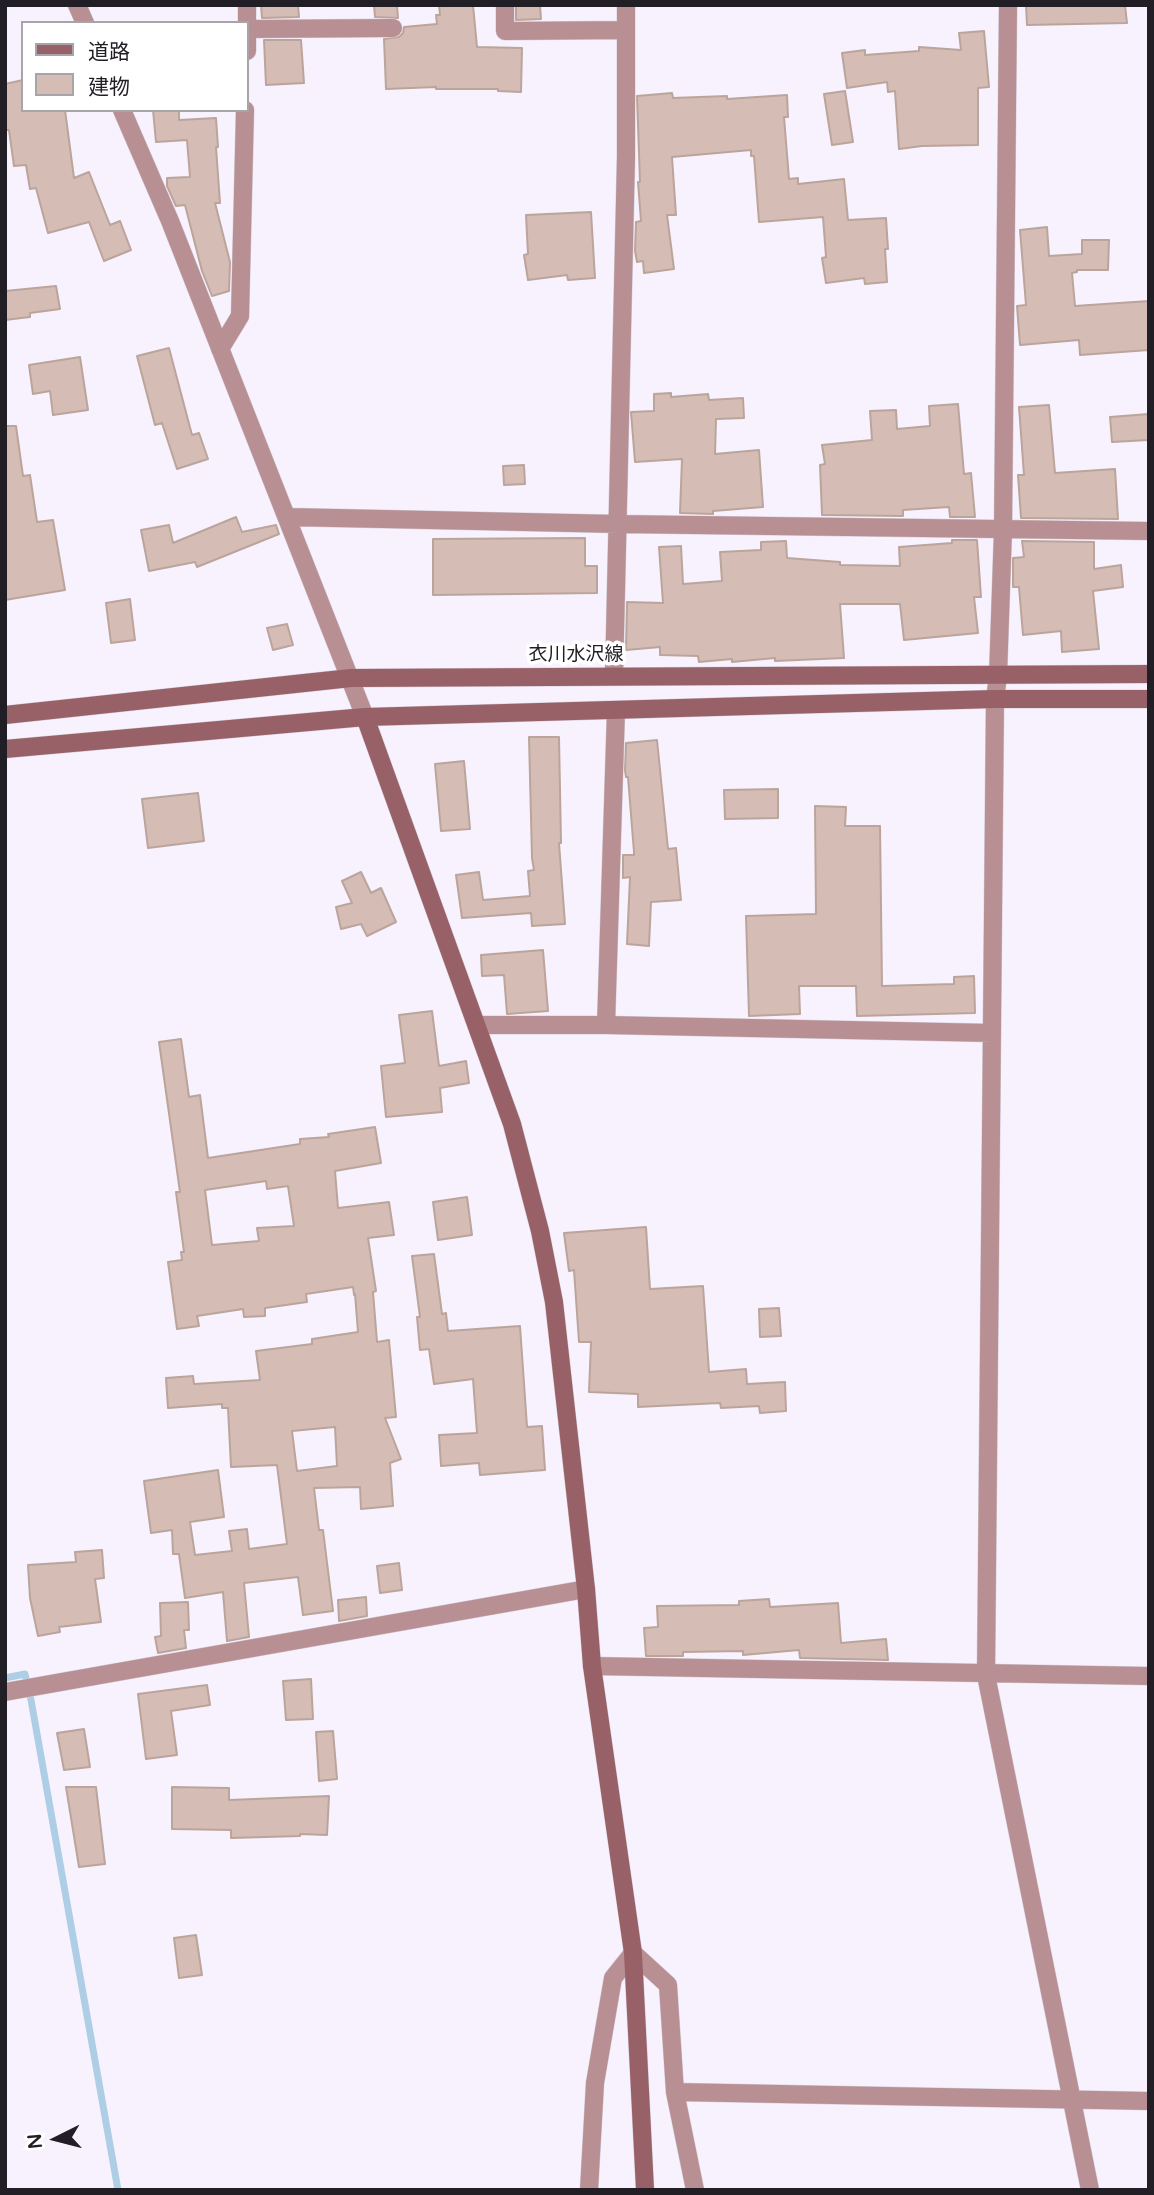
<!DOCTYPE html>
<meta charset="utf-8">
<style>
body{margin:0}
#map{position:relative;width:1154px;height:2195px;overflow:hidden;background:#f8f2fe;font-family:"Varela Round","Noto Sans JP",sans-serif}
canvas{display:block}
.frame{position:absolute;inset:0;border:7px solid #221e25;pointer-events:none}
.legend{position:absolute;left:21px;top:21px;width:228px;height:91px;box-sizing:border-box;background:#fff;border:2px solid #a7a5a8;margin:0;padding:9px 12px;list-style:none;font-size:21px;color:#221e25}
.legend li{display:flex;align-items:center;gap:14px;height:35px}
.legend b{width:35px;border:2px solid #a7a5a8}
.north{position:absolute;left:21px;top:2104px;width:70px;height:70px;-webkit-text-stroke:5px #fff;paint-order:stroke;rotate:264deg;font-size:19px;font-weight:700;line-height:28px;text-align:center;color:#221e25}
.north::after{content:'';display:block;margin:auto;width:24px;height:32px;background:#221e25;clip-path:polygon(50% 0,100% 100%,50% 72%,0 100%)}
</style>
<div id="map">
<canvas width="1154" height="2195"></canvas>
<div class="frame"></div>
<ul class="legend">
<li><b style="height:9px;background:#986067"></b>道路</li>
<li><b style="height:19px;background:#d5bdb5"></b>建物</li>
</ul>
<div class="north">N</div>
</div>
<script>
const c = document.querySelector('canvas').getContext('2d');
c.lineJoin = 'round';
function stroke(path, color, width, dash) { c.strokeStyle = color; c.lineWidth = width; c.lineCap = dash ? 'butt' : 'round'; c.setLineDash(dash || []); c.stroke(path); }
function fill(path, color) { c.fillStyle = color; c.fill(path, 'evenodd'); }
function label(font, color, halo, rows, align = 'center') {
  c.font = font + ' "Varela Round","Noto Sans JP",sans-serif'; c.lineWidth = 7; c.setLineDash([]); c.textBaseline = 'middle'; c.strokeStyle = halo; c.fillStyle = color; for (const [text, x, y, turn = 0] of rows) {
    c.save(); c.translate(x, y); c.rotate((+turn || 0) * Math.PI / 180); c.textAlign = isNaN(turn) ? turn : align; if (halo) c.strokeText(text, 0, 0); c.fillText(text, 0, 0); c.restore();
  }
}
stroke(new Path2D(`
 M5,1678l20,-4 6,26 87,490`), '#adcee4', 7);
const building = new Path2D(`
 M261,5h37l1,12 -37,1z
 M374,5h23l1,13 -23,-1z
 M439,5h34l4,42 45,1 -1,44 -23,-1v-2h-62v-2l-50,2 -2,-50 15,-2 4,-4 1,-6 33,-3 -1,-9h4z
 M516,5h24l1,14 -25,1z
 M1026,5h99l2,18 -100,2z
 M984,31l5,56 -11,1v57l-56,1 -23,3 -4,-58 -7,1 -1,-10 -40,6 -5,-35 23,-3v5l54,-4v-4l42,3 -2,-17z
 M264,40h37l3,43 -38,2z
 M23,80v30h42l9,68 15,-6 21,53 10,-4 11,29 -27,11 -15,-39 -41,11 -12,-45 -6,1 -4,-24 -12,1 -5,-36h-4v-46z
 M845,91l8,51 -21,3 -8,-51z
 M672,93l1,5 54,-2v3l60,-4 1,22h-4l5,62 9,-1v6l46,-5 4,41 38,-2 2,31h-3l2,33 -22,2 -1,-6 -38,5 -4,-25 4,-1 -3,-40 -64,5 -5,-66h-3v-6l-79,7 4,58h-9l7,54 -30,4 -1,-12 -6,1 -2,-11 1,-29 5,-1 -3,-39h2l-3,-86z
 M153,110h26v10l37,-2 2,29h-2l4,56h-5l15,59 -1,29 -17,5 -10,-25 -17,-66 -9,1 -9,-20v-8l23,-1 -3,-37 -31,2z
 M591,212l4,66 -27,2 -1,-5 -39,5 -4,-25 4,-1 -2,-39z
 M1047,227l2,29 33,-2v-14h27l-1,30h-31v2l-5,1 3,33 74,-5v49l-69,5 -1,-15 -59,5 -3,-39 9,-1 -6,-75z
 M56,286l4,23 -30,4v4l-25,3v-29z
 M169,348l23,87 7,-2 9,26 -31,10 -15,-46 -7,2 -18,-69z
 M80,357l8,53 -35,5 -3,-24 -17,3 -4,-29z
 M671,393v4l37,-3 1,6 34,-2 1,20 -28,1 -1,35 44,-4 4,57 -50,4v3l-33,-1 2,-54 -47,3 -4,-50 23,-1v-17z
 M958,404l6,70 7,-1 4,44h-25l-1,-10 -46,3v6l-81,-1 -2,-50 5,-1 -3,-19 50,-5 -2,-29 26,-1 1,19 33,-3 -1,-20z
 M1049,405l6,68 60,-4 3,50 -97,-1 -3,-43h6l-5,-68z
 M1149,414v26l-37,2 -2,-25z
 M5,426h11l7,50 7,-1 7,47 16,-2 12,70 -60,10z
 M524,465l1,19 -21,1 -1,-19z
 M236,517l6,15 34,-7 3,9 -82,33 -2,-5 -46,9 -8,-41 28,-5 4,18z
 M585,538v28h12v27l-164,2v-56z
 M952,540h25l4,57h-7l4,36 -74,7 -4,-36h-60l4,54 -69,3v-3l-43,4v-3l-33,3 -1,-6 -38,-1v-8l-34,3 1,-48 36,1 -4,-56 22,-1 2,38 39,-3 -2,-29 41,-2v-8l25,-1 1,17 53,4v3l60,1 -1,-19 53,-4z
 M1022,541l72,1v27l27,-4 2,22 -30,4 6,58 -37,3 -1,-21 -38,4 -4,-48h-6v-29l11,-1z
 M130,599l5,41 -24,3 -5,-40z
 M287,624l6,21 -20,5 -6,-22z
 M529,737h30l2,106h-2l6,81 -33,2 -1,-13 -69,5 -6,-43 23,-3 4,28 47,-4 -2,-25 6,-1 -2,-12z
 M657,740l11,109 8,-1 5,52 -30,2 -2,44 -22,-2 3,-67 -7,1v-23h11v-3l-6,-75h-2l-1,-7 1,-27z
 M464,761l6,68 -29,2 -6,-67z
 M778,789v29l-53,1 -1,-29z
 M198,793l6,48 -56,7 -6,-49z
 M815,806l31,1 -1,19h35l2,160 72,-2v-7l20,-1 1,37 -118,3 -1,-30h-57l1,28 -51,2 -3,-100 70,-2z
 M361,872l10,21 10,-5 15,34 -29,14 -6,-12 -20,5 -5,-22 16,-4 -10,-22z
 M543,950l5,61 -41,3 -3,-39 -22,1 -1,-21z
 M432,1011l7,55 27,-5 3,22 -29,5 2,24 -56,5 -5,-51 24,-3 -6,-48z
 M181,1039l8,58 11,-2 8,63 92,-14v-5l29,-2 -1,-3 47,-7 6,36 -46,8 3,37 51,-6 5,33 -26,3 8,53 -3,1 4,50 12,-2 7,77 -11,1 16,41 -11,4 3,43 -32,3 -1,-22 -46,1 5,42h4l10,81 -30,4 -5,-38 -54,6 5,54 -22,4 -4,-49 -38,6 -6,-44h-6l-1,-24 -21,3 -7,-52 74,-11 6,47 -34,5 5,33 37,-4 -3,-20 18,-2 2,20 38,-5 -10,-79 -46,2 -3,-59h-6v-4l-54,4 -2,-30 27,-2 1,8 66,-4 -4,-29 56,-7v-5l46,-7 -3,-38 -1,1 -1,-8 -47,7 1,8 -42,6v8l-21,1 -1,-8 -46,7 2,10 -22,3 -9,-67 14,-2 -1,-8h3l-8,-60h4l-21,-150zM266,1181l1,8 21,-3 6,40 -37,2 2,13 -47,4 -7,-55zM335,1427l2,39 -40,5 -5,-40z
 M467,1197l5,38 -34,5 -5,-38z
 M646,1227l4,62 53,-3 6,86 37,-3 1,15 38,-2 1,29 -26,2 -1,-7 -38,2 -1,-5 -82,4v-13l-49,-2 2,-50h-12l-5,-72 -5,1 -5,-38z
 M434,1254l8,60 4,-1 2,18 72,-5 7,101 15,-1 3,44 -65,5 -1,-12 -38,3 -2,-31 38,-2 -4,-54 -39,5 -5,-35 -9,1 -3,-33h3l-8,-61z
 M779,1308l2,28 -21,1 -1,-28z
 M102,1550l2,28 -9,1 6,43 -42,5 1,5 -22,4 -8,-38 -2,-33 48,-3 -1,-10z
 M399,1563l3,27 -22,3 -3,-27z
 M366,1597l1,19 -28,5 -1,-21z
 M769,1599l1,8 68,-4 3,40 45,-4 2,21 -88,-2 -1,-8 -56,5v-4l-60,1v4h-37l-2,-28 14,-1 -1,-21 82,-1v-4z
 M188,1602l1,28h-5l2,18 -28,5 -3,-16 6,-1 -1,-33z
 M311,1679l2,40 -27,1 -3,-39z
 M207,1685l3,20 -39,6 6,44 -31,4 -8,-65z
 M84,1729l6,38 -26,3 -7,-37z
 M333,1731l4,48 -18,2 -3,-49z
 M66,1787h30l9,77 -26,3z
 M172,1787l57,1v12l100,-4 -2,39 -27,-1v2l-69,2v-8l-59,-1z
 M196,1935l6,40 -23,3 -5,-40z`);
fill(building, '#d5bdb5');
stroke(building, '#bba49c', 2);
const street = new Path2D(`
 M77,5l8,18
 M505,5v26l121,-1
 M1008,5l-5,525 -5,146 -3,23 -9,976 104,515
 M247,29l146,-1
 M247,51v-46
 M122,110l48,111 195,496
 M220,349l20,-33 5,-206
 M288,517l331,7 530,7
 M614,676l12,-519v-152
 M478,1025h128l386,8
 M606,1025l10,-315
 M592,1666l557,10
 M5,1692l581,-103
 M675,2092l474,9
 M589,2190l6,-107 18,-105 20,-25 35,32 7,107 20,98`);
const secondary = new Path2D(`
 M5,715l346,-37 798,-4
 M365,717l147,407 28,107 14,71 32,287 6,77 41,287 12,237
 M5,749l360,-32 630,-18h154`);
stroke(street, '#d6d0db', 19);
stroke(secondary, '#d6d0db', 19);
stroke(street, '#b89094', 18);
stroke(secondary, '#986067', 18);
label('19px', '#221e25', '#fff', [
 ["衣川水沢線",576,655]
]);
</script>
